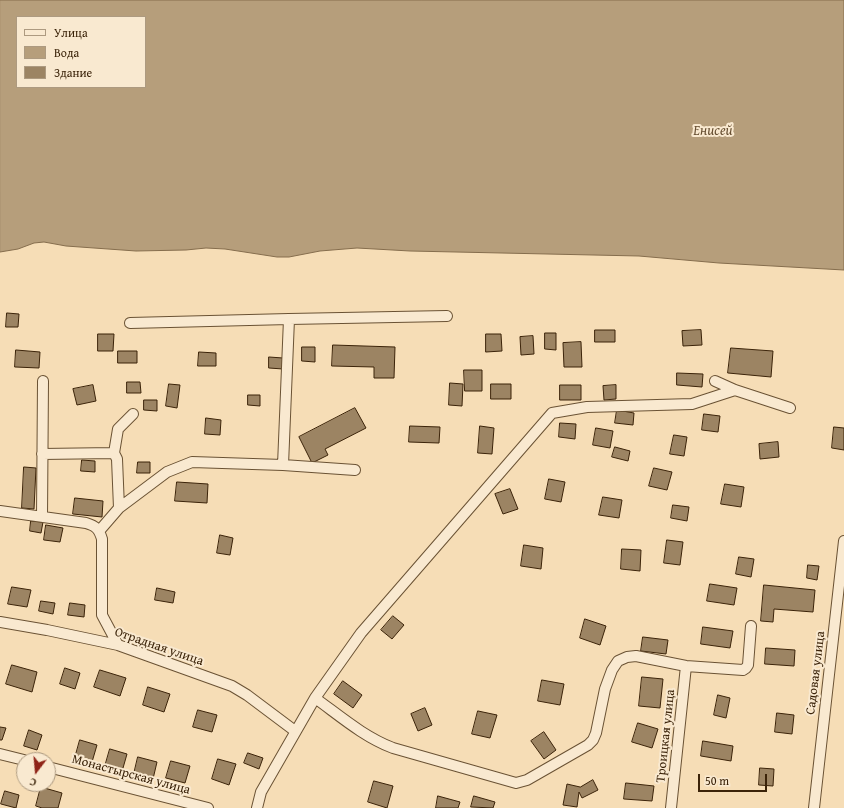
<!DOCTYPE html>
<meta charset="utf-8">
<style>
body{margin:0}
#map{position:relative;width:844px;height:808px;overflow:hidden;background:#f6ddb6;font-family:"Gentium Book Plus",serif}
canvas{display:block}
.legend{position:absolute;left:16px;top:16px;width:130px;height:72px;box-sizing:border-box;background:#f9e9d0;border:1px solid #ad9a80;margin:0;padding:5px 7px;list-style:none;font-size:12px;color:#3b2309}
.legend li{display:flex;align-items:center;gap:8px;height:20px}
.legend b{width:20px;border:1px solid #ad9a80}
.north{position:absolute;left:16px;top:752px;width:40px;height:40px;box-sizing:border-box;background:#f9e9d0;border:1px solid #ad9a80;border-radius:50%;rotate:196deg;font-size:11px;font-weight:700;line-height:16px;text-align:center;color:#3b2309}
.north::after{content:'';display:block;margin:auto;width:14px;height:18px;background:#8f2418;clip-path:polygon(50% 0,100% 100%,50% 72%,0 100%)}
.scale{position:absolute;left:698px;top:774px;width:69px;height:18px;box-sizing:border-box;border:2px solid #3b2309;border-top:0;padding-left:5px;font-size:12px;line-height:14px;white-space:nowrap;color:#3b2309;-webkit-text-stroke:3px #f9e9d0;paint-order:stroke}
</style>
<div id="map">
<canvas width="844" height="808"></canvas>
<ul class="legend">
<li><b style="height:5px;background:#f9e9d0"></b>Улица</li>
<li><b style="height:11px;background:#b69e7b"></b>Вода</li>
<li><b style="height:11px;background:#9c8463"></b>Здание</li>
</ul>
<div class="north">С</div>
<div class="scale">50 m</div>
</div>
<script>
const c = document.querySelector('canvas').getContext('2d');
c.lineJoin = 'round';
function fill(path, color) { c.fillStyle = color; c.fill(path, 'evenodd'); }
function stroke(path, color, width, dash) { c.strokeStyle = color; c.lineWidth = width; c.lineCap = dash ? 'butt' : 'round'; c.setLineDash(dash || []); c.stroke(path); }
function label(font, color, halo, rows, align = 'center') {
  c.font = font + ' "Gentium Book Plus",serif'; c.lineWidth = 4; c.setLineDash([]); c.textBaseline = 'middle'; c.strokeStyle = halo; c.fillStyle = color; for (const [text, x, y, turn = 0] of rows) {
    c.save(); c.translate(x, y); c.rotate((+turn || 0) * Math.PI / 180); c.textAlign = isNaN(turn) ? turn : align; if (halo) c.strokeText(text, 0, 0); c.fillText(text, 0, 0); c.restore();
  }
}
const water = new Path2D(`
 M0,0h844v270l-125,-7 -80,-7 -229,-5 -53,-3 -37,3 -31,6h-12l-52,-8 -19,-1 -20,2 -50,1 -70,-5 -22,-4 -10,1 -16,6 -18,3zM17,17h128v70h-128z`);
fill(water, '#b69e7b');
stroke(water, '#856d4d', 1);
const building = new Path2D(`
 M7,313l12,1 -1,13h-12z
 M595,330h20v12h-20z
 M701,330l1,15 -19,1 -1,-15z
 M545,333h11v17l-11,-1z
 M98,334h16l-1,17h-15z
 M486,334h15l1,17 -16,1z
 M533,336l1,18 -13,1 -1,-18z
 M581,342l1,25h-18l-1,-24z
 M333,345l62,2 -1,31h-20v-11l-42,-1z
 M302,347h13v15l-13,-1z
 M731,348l42,3 -2,26 -43,-4z
 M16,350l24,2 -1,16 -24,-1z
 M118,351h19v12h-19z
 M199,352l17,1v13h-18z
 M269,357l14,1v11l-14,-1z
 M464,370h18v21h-17z
 M677,373l26,1 -1,13 -25,-2z
 M127,382h13l1,11h-14z
 M450,383l13,1 -1,22 -13,-1z
 M169,384l11,1 -3,23 -11,-2z
 M491,384h20v15h-20z
 M93,385l3,16 -19,4 -4,-16z
 M560,385h21v15h-21z
 M616,385v14l-12,1 -1,-14z
 M248,395h12v11l-12,-1z
 M144,400h13v11l-13,-1z
 M355,408l11,20 -41,21 3,6 -16,8 -13,-26z
 M617,410l17,3 -1,12 -18,-2z
 M704,414l16,2 -2,16 -16,-2z
 M206,418l15,2 -1,15 -15,-1z
 M560,423l16,1 -1,15 -16,-2z
 M410,426l30,1 -1,16 -30,-1z
 M480,426l14,2 -2,26 -14,-1z
 M834,427l10,1v22l-12,-2z
 M596,428l17,3 -3,17 -17,-3z
 M674,435l13,2 -3,19 -14,-2z
 M778,442l1,15 -19,2 -1,-15z
 M615,447l15,4 -2,10 -16,-4z
 M82,460l13,1v11l-14,-1z
 M138,462h12v11h-13z
 M24,467l12,1 -2,41 -12,-1z
 M654,468l18,4 -5,18 -18,-4z
 M549,479l16,3 -4,20 -16,-3z
 M177,482l31,2 -1,19 -32,-2z
 M725,484l19,3 -3,20 -20,-3z
 M510,489l8,20 -15,5 -8,-20z
 M603,497l19,3 -3,18 -20,-3z
 M75,498l28,3 -1,16 -29,-3z
 M673,505l16,2 -2,14 -16,-3z
 M31,521l12,1 -2,11 -11,-2z
 M46,525l17,3 -3,14 -16,-2z
 M220,535l13,3 -3,17 -13,-2z
 M667,540l16,2 -3,23 -16,-2z
 M524,545l19,3 -2,21 -20,-3z
 M622,549l19,1 -1,21 -19,-2z
 M739,557l15,2 -3,18 -15,-3z
 M808,565l11,1 -2,14 -10,-2z
 M710,584l27,4 -3,17 -27,-4z
 M764,585l51,5 -2,22 -39,-3 -1,13 -12,-1z
 M12,587l19,3 -4,17 -19,-3z
 M157,588l18,4 -2,11 -18,-3z
 M41,601l14,2 -2,11 -14,-3z
 M70,603l15,2 -1,12 -16,-2z
 M393,616l11,9 -12,14 -11,-9z
 M585,619l21,7 -6,19 -20,-7z
 M703,627l30,4 -3,17 -29,-4z
 M643,637l25,3 -2,14 -25,-3z
 M766,648l29,2 -1,16 -29,-2z
 M12,665l25,7 -5,20 -26,-8z
 M65,668l15,5 -5,16 -15,-5z
 M100,670l26,8 -6,18 -26,-9z
 M642,677l21,2 -3,29 -21,-2z
 M542,680l22,4 -4,21 -22,-4z
 M343,681l19,14 -9,13 -19,-14z
 M148,687l22,7 -6,18 -21,-7z
 M718,695l12,3 -4,20 -12,-3z
 M425,708l7,17 -14,6 -7,-17z
 M198,710l19,5 -5,17 -19,-5z
 M478,711l19,4 -7,23 -18,-4z
 M777,713l17,2 -2,19 -17,-2z
 M638,723l20,6 -6,19 -20,-6z
 M0,727l6,1 -4,12h-2z
 M29,730l13,5 -5,15 -13,-4z
 M544,732l12,18 -12,9 -13,-18z
 M80,740l17,5 -5,17 -17,-4z
 M703,741l30,5 -2,15 -30,-5z
 M110,749l17,5 -6,21 -17,-5z
 M248,753l15,5 -4,11 -15,-6z
 M138,757l19,5 -4,17 -19,-5z
 M218,759l18,5 -7,21 -17,-6z
 M171,761l19,5 -5,17 -19,-5z
 M760,768l14,1 -1,17 -14,-1z
 M593,780l5,10 -16,8 -3,-6 -2,15 -14,-2 4,-21 13,3z
 M374,781l19,5 -6,22 -19,-6z
 M626,783l28,3 -2,15 -28,-2z
 M41,787l21,6 -4,15h-16l-6,-2z
 M5,791l14,4 -3,13 -15,-4z
 M438,796l22,6 -2,6h-22z
 M474,796l21,6 -2,6 -22,-1z`);
fill(building, '#9c8463');
stroke(building, '#3b2309', 1);
const minor = new Path2D(`
 M289,319l158,-3
 M715,381l20,9 55,18
 M42,454l72,-1
 M283,465l72,5
 M119,508l-2,-49 -3,-6 4,-24 15,-15
 M0,511l86,12c10,3 13,6 16,16v76l16,30
 M42,517l1,-136
 M100,530l19,-22 48,-36 25,-10 91,3 6,-146 -159,4
 M0,622l47,8 71,15 114,41 15,9 48,36
 M315,698l46,-65 191,-220 35,-6 105,-3 43,-14
 M0,754l24,6
 M48,767l160,41
 M257,808l4,-16 54,-94c25,18 49,39 78,50l123,35 11,-3 61,-35 5,-5 3,-7 9,-44 7,-19 6,-9 9,-4 9,-1 50,10 57,4 3,-2 2,-3 3,-39
 M671,808l15,-142
 M814,808l30,-267`);
stroke(minor, '#6a5234', 12);
stroke(minor, '#f9e9d0', 10);
label('13px', '#3b2309', '#f9e9d0', [
 ["Отрадная улица",159,647,19],
 ["Садовая улица",816,673,-83],
 ["Троицкая улица",666,736,-84],
 ["Монастырская улица",131,775,15]
]);
label('italic 14px', '#664e31', '#f9e9d0', [
 ["Енисей",713,131]
]);
</script>
